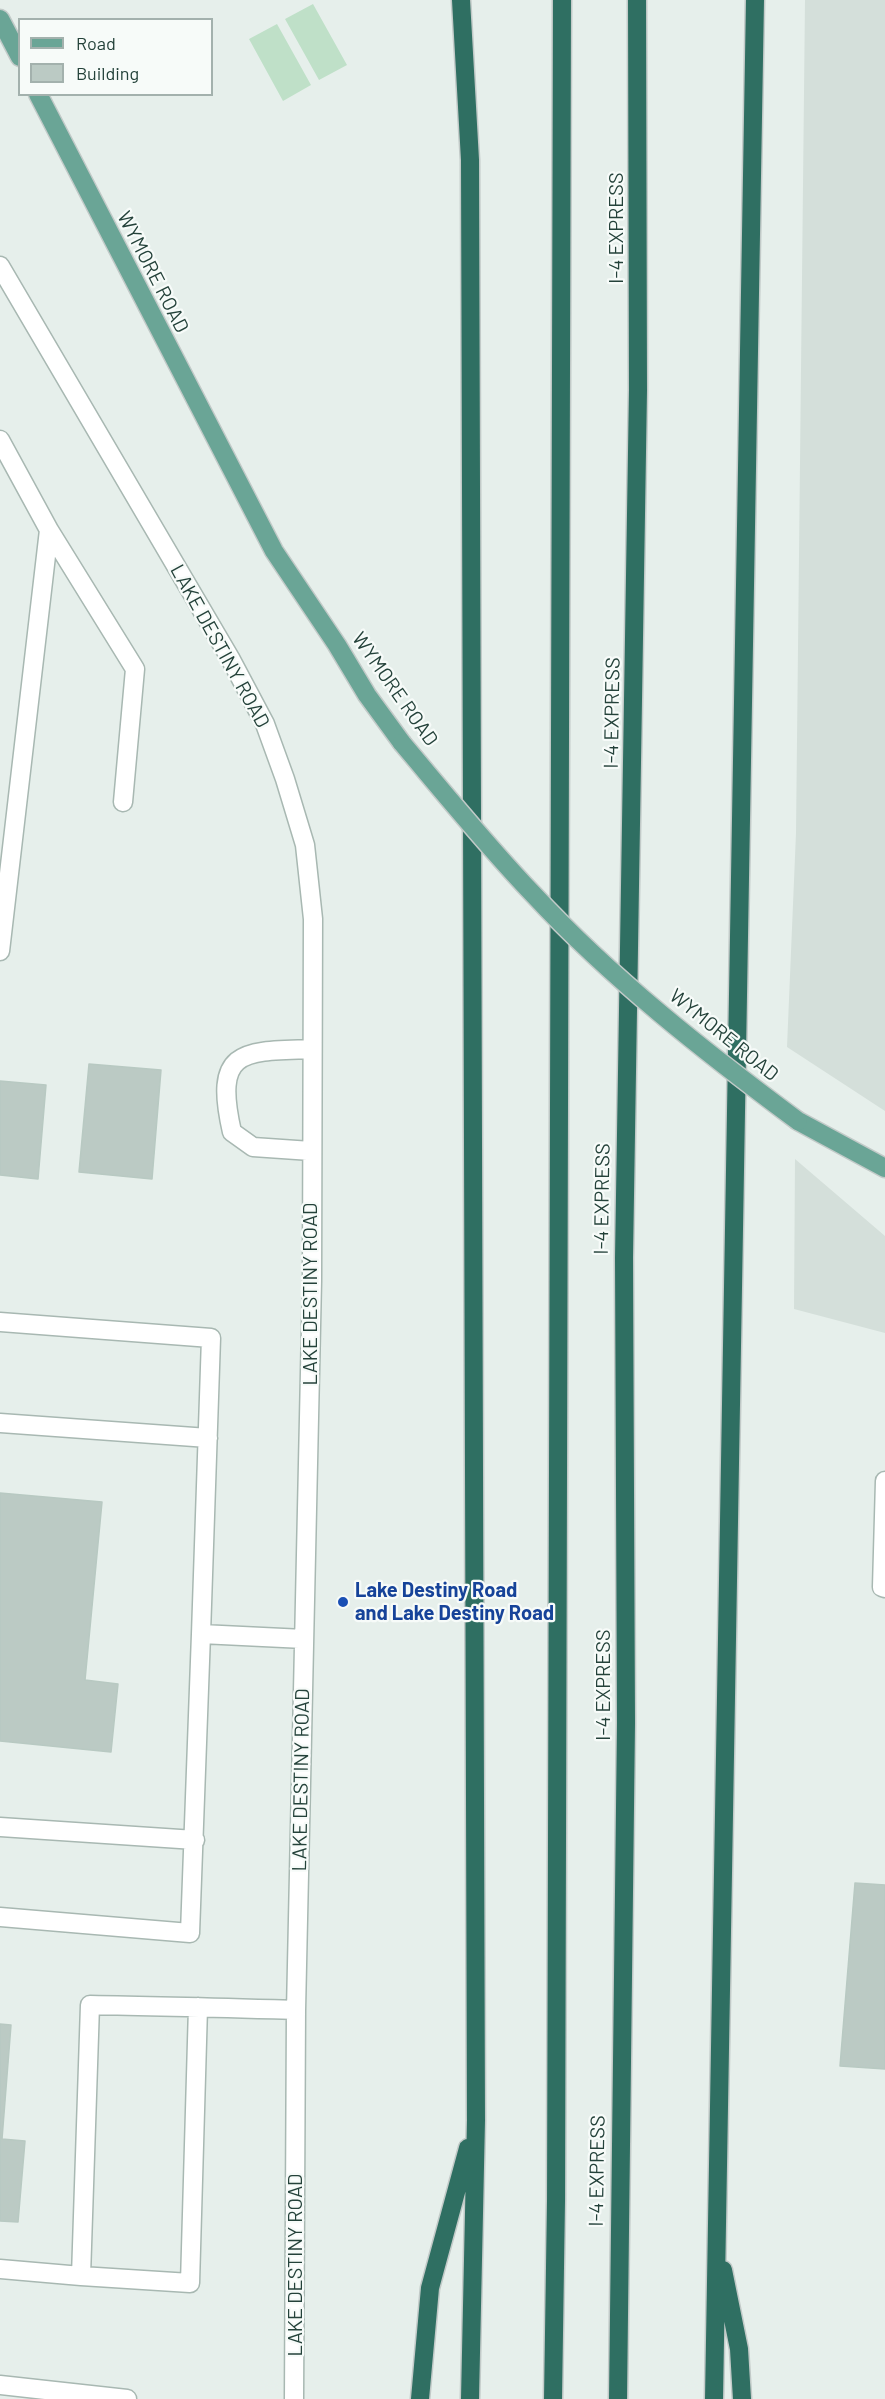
<!DOCTYPE html>
<style>
body{margin:0}
#map{position:relative;width:885px;height:2399px;overflow:hidden;background:#e6efeb;font-family:Barlow,sans-serif}
canvas{display:block}
.legend{position:absolute;left:18px;top:18px;width:195px;height:78px;box-sizing:border-box;background:#f7fbf9;border:2px solid #a3b1ad;margin:0;padding:8px 10px;list-style:none;font-size:18px;color:#24423a}
.legend li{display:flex;align-items:center;gap:12px;height:30px}
.legend b{width:30px;border:2px solid #a3b1ad}
</style>
<div id="map">
<canvas width="885" height="2399"></canvas>
<ul class="legend">
<li><b style="height:8px;background:#6aa596"></b>Road</li>
<li><b style="height:16px;background:#bbcac4"></b>Building</li>
</ul>
</div>
<script>
const c = document.querySelector('canvas').getContext('2d');
c.lineJoin = 'round';
function fill(path, color) { c.fillStyle = color; c.fill(path, 'evenodd'); }
function stroke(path, color, width, dash) { c.strokeStyle = color; c.lineWidth = width; c.lineCap = dash ? 'butt' : 'round'; c.setLineDash(dash || []); c.stroke(path); }
function label(font, color, halo, rows, align = 'center') {
  c.font = font + ' Barlow,sans-serif'; c.lineWidth = 4.5; c.setLineDash([]); c.textBaseline = 'middle'; c.strokeStyle = halo; c.fillStyle = color; for (const [text, x, y, turn = 0] of rows) {
    c.save(); c.translate(x, y); c.rotate((+turn || 0) * Math.PI / 180); c.textAlign = isNaN(turn) ? turn : align; if (halo) c.strokeText(text, 0, 0); c.fillText(text, 0, 0); c.restore();
  }
}
fill(new Path2D(`
 M805,0h80v1111l-98,-64 9,-214z
 M795,1159l90,77v97l-91,-24z`), '#d4dfda');
fill(new Path2D(`
 M313,4l34,61 -28,15 -34,-61z
 M277,24l34,61 -28,16 -34,-62z`), '#bfe0c8');
const building = new Path2D(`
 M89,1064l72,6 -9,109 -73,-7z
 M0,1081l46,4 -8,94 -38,-4z
 M0,1493l102,9 -17,178 33,4 -7,68 -111,-11z
 M855,1883l30,2v184l-45,-3z
 M0,2024l11,1 -9,114 23,2 -7,81 -18,-1z`);
fill(building, '#bbcac4');
stroke(building, '#b8c9c2', 1.5);
const minor = new Path2D(`
 M0,266l230,392 35,66 20,55 20,66 8,74 -1,362 -16,729 -2,389
 M0,440l49,90 -49,421
 M49,530l86,139 -12,133
 M311,1151l-58,-4 -21,-15c-19,-83 10,-81 80,-83
 M0,1322l211,16 -10,296 103,5
 M0,1423l208,15
 M885,1481l-3,106 3,1
 M0,1827l195,13
 M0,1917l190,16 11,-299
 M198,2007l-8,276 -109,-7 9,-271c69,1 137,3 206,5
 M0,2269l81,7
 M0,2385l127,14`);
const major = new Path2D(`
 M0,19l20,38
 M38,94l236,457 63,94 30,50 35,48
 M798,1121l87,47`);
const highway = new Path2D(`
 M461,0l9,160 6,1960 -6,279
 M723,2270l16,79 3,50
 M420,2399l10,-111 38,-140
 M553,2399l3,-198 6,-2201
 M618,2399l8,-676 -2,-466 14,-867 -1,-390
 M714,2399l41,-2399`);
stroke(minor, '#a8b8b2', 21);
stroke(major, '#c2cac8', 21);
stroke(highway, '#c2cac8', 21);
stroke(minor, '#fff', 18);
stroke(major, '#6aa596', 18);
stroke(highway, '#2f6f62', 18);
const majorBridge = new Path2D(`
 M402,743c43,51 85,103 131,151 79,85 172,158 265,227`);
stroke(majorBridge, '#c2cac8', 21, []);
stroke(majorBridge, '#6aa596', 18);
for (const [x, y, r, color] of [
 [343,1602,6,"#1a4fb4"]
]) { const dot = new Path2D(); dot.arc(x, y, r, 0, 2 * Math.PI); c.fillStyle = color; c.fill(dot); stroke(dot, '#f7fbf9', 2); }
label('20px', '#24423a', '#f7fbf9', [
 ["I-4 EXPRESS",616,228,-90],
 ["WYMORE ROAD",153,272,63],
 ["LAKE DESTINY ROAD",220,646,61],
 ["WYMORE ROAD",395,689,55],
 ["I-4 EXPRESS",612,713,-89],
 ["WYMORE ROAD",724,1035,39],
 ["I-4 EXPRESS",602,1199,-89],
 ["LAKE DESTINY ROAD",310,1294,-90],
 ["I-4 EXPRESS",603,1685,-90],
 ["LAKE DESTINY ROAD",301,1780,-89],
 ["I-4 EXPRESS",597,2171,-89],
 ["LAKE DESTINY ROAD",295,2265,-90]
]);
label('bold 20px', '#164399', '#f7fbf9', [
 ["Lake Destiny Road",355,1590],
 ["and Lake Destiny Road",355,1613]
], 'left');
</script>
